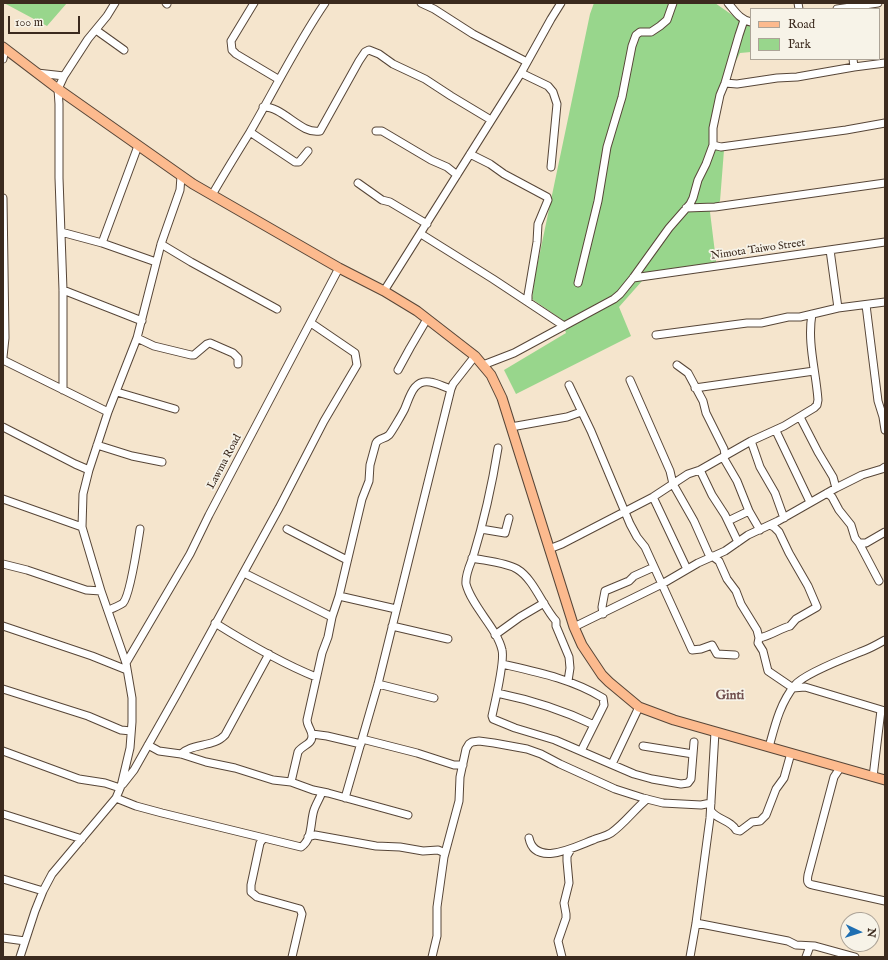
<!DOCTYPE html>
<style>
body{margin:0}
#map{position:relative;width:888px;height:960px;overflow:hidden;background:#f5e5cd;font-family:"IM FELL English",serif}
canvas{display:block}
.frame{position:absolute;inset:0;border:4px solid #3b2a1e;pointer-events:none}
.legend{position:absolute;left:750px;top:8px;width:130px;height:52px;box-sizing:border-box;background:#f7f3e8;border:1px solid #aca397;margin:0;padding:5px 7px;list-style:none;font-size:12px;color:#3b2a1e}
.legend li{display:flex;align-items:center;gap:8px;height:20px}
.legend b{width:20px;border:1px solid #aca397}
.north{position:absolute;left:840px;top:912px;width:40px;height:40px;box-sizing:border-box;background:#f7f3e8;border:1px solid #aca397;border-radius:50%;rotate:94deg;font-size:11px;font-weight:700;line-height:16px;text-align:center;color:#3b2a1e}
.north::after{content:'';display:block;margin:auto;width:14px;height:18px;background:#1f6fb2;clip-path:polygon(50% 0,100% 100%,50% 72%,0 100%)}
.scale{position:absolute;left:8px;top:16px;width:72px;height:18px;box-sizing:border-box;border:2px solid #3b2a1e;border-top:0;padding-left:5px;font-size:12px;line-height:14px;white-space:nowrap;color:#3b2a1e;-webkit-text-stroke:3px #f7f3e8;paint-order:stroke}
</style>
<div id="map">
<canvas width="888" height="960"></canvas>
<div class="frame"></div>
<ul class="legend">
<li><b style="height:5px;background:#fcba8e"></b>Road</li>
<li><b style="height:11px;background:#98d68c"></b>Park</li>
</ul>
<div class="north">N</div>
<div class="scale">100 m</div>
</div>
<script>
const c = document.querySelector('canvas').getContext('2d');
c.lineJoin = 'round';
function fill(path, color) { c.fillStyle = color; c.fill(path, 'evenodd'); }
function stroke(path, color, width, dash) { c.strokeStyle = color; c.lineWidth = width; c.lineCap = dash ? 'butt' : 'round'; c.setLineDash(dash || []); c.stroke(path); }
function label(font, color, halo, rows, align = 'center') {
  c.font = font + ' "IM FELL English",serif'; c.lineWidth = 3.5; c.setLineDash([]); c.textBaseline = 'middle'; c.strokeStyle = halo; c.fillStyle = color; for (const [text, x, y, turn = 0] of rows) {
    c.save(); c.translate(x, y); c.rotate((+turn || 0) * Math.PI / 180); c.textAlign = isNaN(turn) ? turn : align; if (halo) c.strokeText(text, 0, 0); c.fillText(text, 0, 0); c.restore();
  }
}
fill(new Path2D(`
 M4,3h63l-20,23z
 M594,3h121l33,23h3v26l-11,1 -10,20 -19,68 13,9 -4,51 -10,11 7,57 -75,12 -23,26 12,29 -115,58 -12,-24 62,-37 -5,-14 -29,-20 3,-23 55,-262z`), '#98d68c');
const minor = new Path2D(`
 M166,3l1,1
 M254,3l-23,38 1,9 4,4 42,25
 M421,3l13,6 39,25 54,28
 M728,3c7,8 12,17 23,19
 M798,3l1,6
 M837,9l41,-6
 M96,30l28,20
 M3,59l2,-11
 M853,59l1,8
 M37,73l27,3
 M521,73l27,13 5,6 4,12 -6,63
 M725,83l12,1 40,-6 20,-1 57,-10 31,-4
 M263,107c20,-1 38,28 57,24l39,-70 6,-9 4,-2 10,4 14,10 32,15 26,17 40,24
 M376,131h6l49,29 16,7 10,8
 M250,132l45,30h4l9,-11
 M713,145l8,2 125,-17 39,-7
 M470,154l20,10 14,10 43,23 1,3 -10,24 -1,18 -9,53v7
 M358,183l24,17 8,2 37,22
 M212,195c12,-21 25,-42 38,-63 25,-43 47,-88 75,-129
 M3,198l2,140 -2,19
 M686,208l29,-1 170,-24
 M61,232l41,11 54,19
 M421,234l72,45 71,47
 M102,243l36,-97
 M161,244l30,18 86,47
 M830,250l8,58
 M633,278l252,-36
 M578,283l20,-82 9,-54 15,-50 10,-51 4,-11 4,-3h11l9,-6 7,-6 6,-17
 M63,290l79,31
 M384,291l137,-218 30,-54 10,-16
 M866,305l12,96 5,16 2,13
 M656,335l91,-12h14l27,-6h12l38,-9 47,-6
 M137,338l17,8 37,9h3l13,-11 3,-1 23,10 5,5v6
 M3,360l105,52
 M483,365l31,-12 100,-54 6,-5 13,-16 36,-50 21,-24 3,-6 5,-18 8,-16 7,-19v-17l7,-33 5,-12 14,-48 5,-15
 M677,365l11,8 15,28 3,12 18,36 1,6
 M398,370l12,-22 17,-29
 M630,380l40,91 3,13 21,37 16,36
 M569,385l22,46 39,93 7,13 8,10 47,103 9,-1 11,-4 5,9 18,1
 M695,388l119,-17
 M63,390v-100l-4,-112v-74l-1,-15 6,-13 24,-37 19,-23 8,-13
 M117,392l58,17
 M800,417l18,35 15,25 3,11
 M3,427l72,37 14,6
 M511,427l56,-10 14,-5
 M776,431l34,71
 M751,441l9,26 15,26 9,25
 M97,445l35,11 30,6
 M498,448c-6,37 -14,73 -25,109 -3,8 -8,18 -7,27 6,23 31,44 36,66 3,11 -7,52 -10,66l1,3 22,9 40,12 79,34 18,5 29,5 7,-1 3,-4 3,-37
 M723,457l14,24 12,30 11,19
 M700,470l12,25 13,20 13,27
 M827,493l5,4 7,13 12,15 4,13 4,5 20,38
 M653,497l34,72
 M3,499l79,28
 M728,521l21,-10
 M287,529l60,31
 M481,529l24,4 4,-15
 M859,543h7l19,-11
 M549,549l13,-5 91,-47 35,-23 12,-4 51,-29 33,-15 30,-18 3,-3 1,-5c-2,-29 -11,-57 -6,-86
 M712,556l7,5 8,18 9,12 5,13 16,26 2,8 -1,5 5,8 5,20 25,17 12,-1 80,24
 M472,558c15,3 33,4 45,11 17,10 26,38 39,52v5l13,31 1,11 -2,13
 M3,564l24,6 59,20 15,1
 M244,573l88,44
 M339,596l57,13
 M109,610c4,-2 10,-4 14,-7 7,-7 15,-61 17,-74
 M603,614l-1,-7 3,-16 24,-10 5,-5 20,-9
 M215,623c32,20 66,40 101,54
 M3,626l89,30 35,14
 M392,626l56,13
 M574,627l88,-43 36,-21 27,-12 23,-16 30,-14 58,-33 26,-13 20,-6 3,-2
 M495,635l25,-18 24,-14
 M759,638c11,-2 20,-9 31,-12l6,-7 21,-12 -9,-21 -19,-33 -10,-21 -5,-5 -4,-2
 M126,663l64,-109 19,-39 130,-247
 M502,664c35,8 70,15 101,34l1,7 -23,46
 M378,684l56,14
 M3,689l85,27 33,14 10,1
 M497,693c34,7 66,17 97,32
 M312,734l15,2 34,8
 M362,739l55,14 37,12h9
 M148,745l11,6 22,3 25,8 29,6 38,12 18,2 22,8 15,3 80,22
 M643,746l50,8
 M769,747c6,-22 11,-44 26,-62 10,-12 53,-28 68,-34 8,-3 15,-7 22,-11
 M3,751l76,28 26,4 15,5
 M181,754c2,-2 5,-4 8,-5 12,-5 27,-4 36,-14l44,-81
 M612,764l27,-57
 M840,768l-6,9 -26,98c-1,6 -1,9 5,10l72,16
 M873,777l8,-67
 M291,782l7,-30c4,-7 14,-7 14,-16 0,-6 -5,-10 -5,-16l15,-67 6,-16 4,-20 7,-21 23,-97 7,-18 1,-16 6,-22c3,-5 9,-4 13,-8 2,-2 15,-24 16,-27 5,-12 9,-29 25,-26 7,1 14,5 21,7
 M123,784l11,-14 43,-76 102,-186 45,-87 33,-56 -2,-12 -44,-30
 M116,798l20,8 26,7 139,34c12,-8 9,-25 13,-37 2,-6 6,-12 8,-18
 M345,798l33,-114 73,-295 2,-5 22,-28
 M711,811c6,9 20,9 25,19l4,1 12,-9 8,-1 6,-6 10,-26 8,-11 7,-25
 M3,814l79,25
 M308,837l7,-2 61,11 24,1 23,4 15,-1 7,3
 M529,838c6,30 48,8 64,2 6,-3 12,-3 18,-7 13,-9 23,-23 36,-34
 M263,839l-3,4 -9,42v7l6,5 43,12 2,5 -10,43
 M3,879l40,12
 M696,923l92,18 8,4 19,1 40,11
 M3,938l22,3
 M20,957l15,-46 8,-20 9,-17 64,-76 5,-12 9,-38 2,-26v-24l-6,-35 -25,-72 -19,-64 1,-33 6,-24 19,-58 29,-74 24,-94 19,-54 1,-14
 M432,957l5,-21v-29l7,-50 15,-56 1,-24 6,-28 3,-5 3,-2 7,-1 15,2 33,6 14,5 19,10 55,25 28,9 20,5 38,2 10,-2
 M562,957l-4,-16 8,-23v-4l-2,-11 5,-20 -2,-22v-5l4,-7
 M690,957l6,-34 14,-105 5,-86
 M806,957l4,-11`);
const major = new Path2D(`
 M3,47l55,42 135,95 146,84 45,23 33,20 58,45 16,19 11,23 72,229 8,18 20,30 7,7 30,25 35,13 211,60`);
stroke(minor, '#574638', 9);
stroke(major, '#574638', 11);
stroke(minor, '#fff', 7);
stroke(major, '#fcba8e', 9);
label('11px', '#3b2a1e', '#f7f3e8', [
 ["Nimota Taiwo Street",758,250,-8],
 ["Lawma Road",225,462,-62]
]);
label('bold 13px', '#725150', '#f7f3e8', [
 ["Ginti",730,696]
]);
</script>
